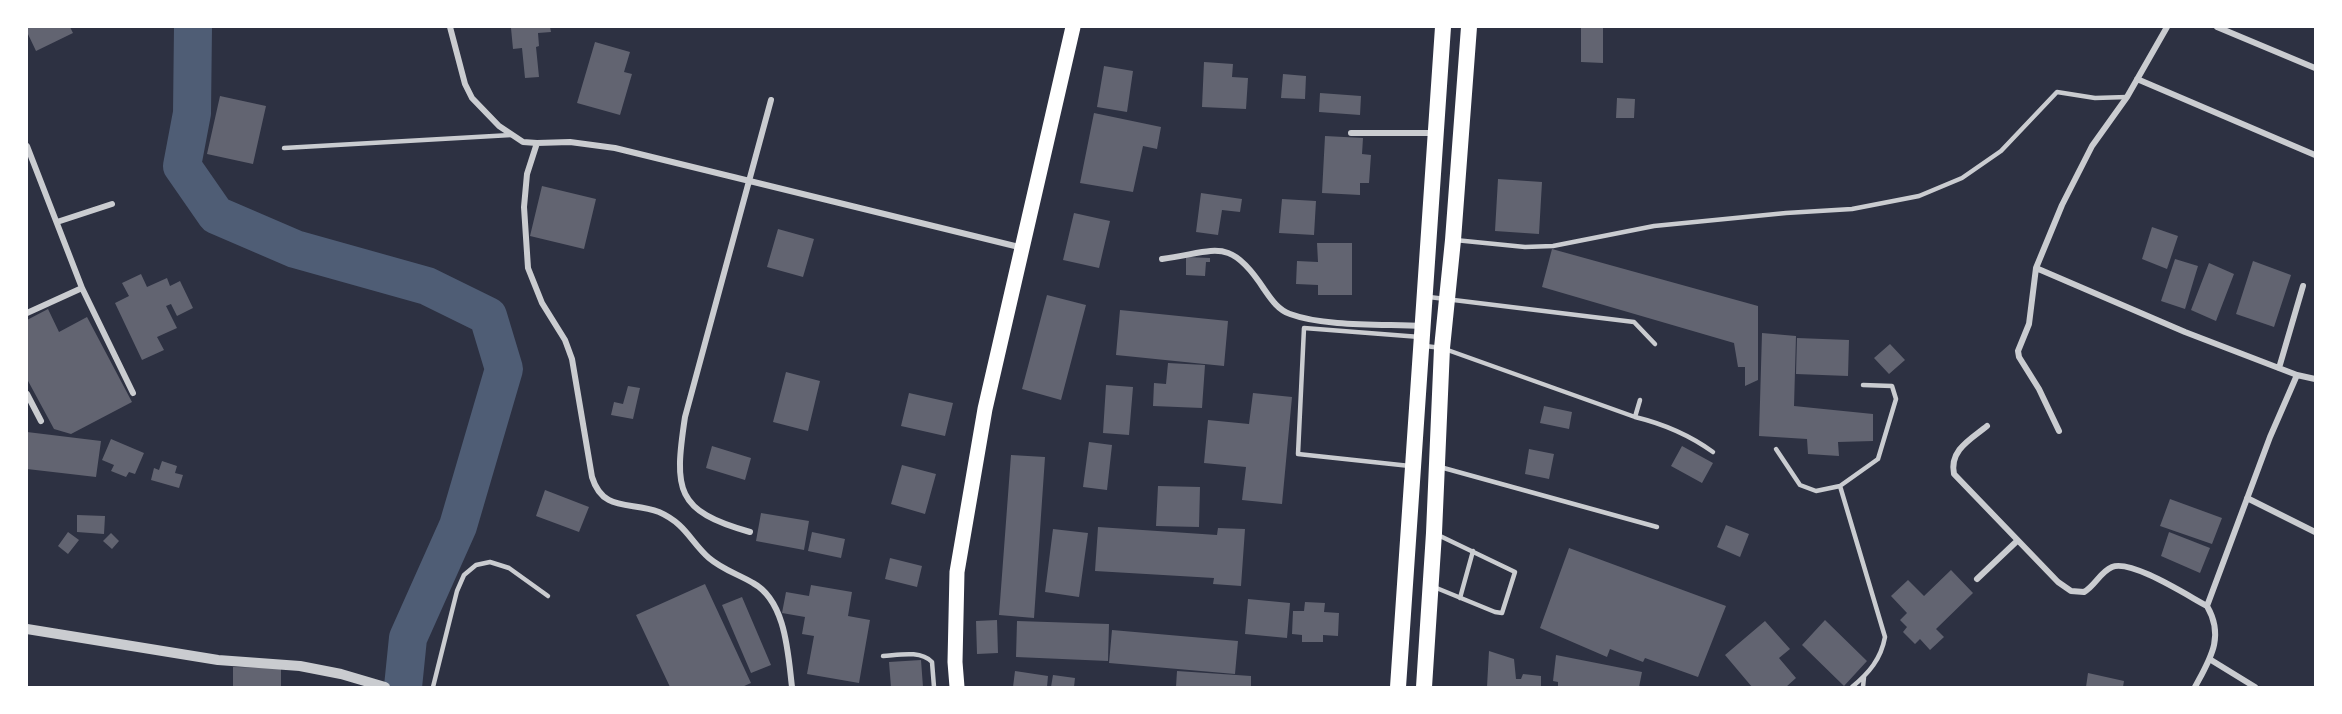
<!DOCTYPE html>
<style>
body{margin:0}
#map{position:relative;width:2342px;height:714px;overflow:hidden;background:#2d3142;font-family:Inter,sans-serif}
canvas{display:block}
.frame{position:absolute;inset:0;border:28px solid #fff;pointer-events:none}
</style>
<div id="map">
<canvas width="2342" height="714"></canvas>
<div class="frame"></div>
</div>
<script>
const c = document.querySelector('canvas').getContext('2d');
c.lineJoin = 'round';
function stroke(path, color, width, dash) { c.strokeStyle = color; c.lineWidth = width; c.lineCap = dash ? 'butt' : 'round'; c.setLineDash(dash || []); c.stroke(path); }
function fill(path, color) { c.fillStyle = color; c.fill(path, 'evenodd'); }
stroke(new Path2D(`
 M193,27l-1,86 -10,53 34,49 79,34 132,37 61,30 16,53 -46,157 -50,112 -5,49`), '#4f5d75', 38);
fill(new Path2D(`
 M27,27h43l3,6 -37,18 -9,-19z
 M550,27l1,5 -13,1 1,13 -3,1 3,30 -14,1 -3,-30 -9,1 -2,-21z
 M1581,27h22v36l-22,-1z
 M595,42l35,10 -6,20 8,2 -12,41 -43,-12z
 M1204,62l29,2 -1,13 16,1 -2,31 -44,-2z
 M1104,66l29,5 -6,41 -30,-5z
 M1283,74l23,2 -1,23 -24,-1z
 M1320,93l41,3 -1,19 -41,-3z
 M220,96l46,10 -13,58 -46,-10z
 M1617,98l18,1 -1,19h-18z
 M1094,113l67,14 -4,22 -14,-3 -10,46 -53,-9z
 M1325,136l38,2 -1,16 9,1 -2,28h-9v12l-38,-2z
 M1498,179l44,3 -3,52 -44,-3z
 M542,186l54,13 -12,50 -54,-13z
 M1201,193l41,6 -2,13 -18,-2 -4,25 -22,-3z
 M1282,199l34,2 -2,34 -35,-2z
 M1074,213l36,8 -11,47 -36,-8z
 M2152,227l26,9 -11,33 -25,-10z
 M778,229l36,10 -11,38 -36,-10z
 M1317,243h35v52h-34v-10l-22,-1 1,-23 21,1z
 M1552,249l206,57v74l-13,6v-19h-7l-4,-24 -192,-56z
 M1186,257l24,1v4h-4l-1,14 -19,-1z
 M2175,259l23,7 -13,43 -24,-8z
 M2253,261l38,14 -17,52 -38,-13z
 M2209,263l25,11 -18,47 -25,-11z
 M141,274l6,13 20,-9 3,8 10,-5 13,27 -16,8 -6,-12 -5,2 11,22 -20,9 7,13 -22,10 -27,-57 14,-7 -7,-13z
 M1047,295l39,10 -25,95 -39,-11z
 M48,309l11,23 28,-15 45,85 -61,32 -17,-5 -27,-50v-59z
 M1120,310l108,11 -4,45 -108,-11z
 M1762,333l34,3 -2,70 79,8v27l-35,1 1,14 -31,-2 -1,-15 -48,-3z
 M1797,338l52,2 -1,36 -52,-2z
 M1890,344l15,16 -16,14 -15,-16z
 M1168,363l37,2 -3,43 -49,-2 1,-23 12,1z
 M786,372l34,9 -12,50 -35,-9z
 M1106,385l27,2 -4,48 -26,-2z
 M628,386l12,2 -7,31 -22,-4 3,-13 9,2z
 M909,393l44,10 -8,33 -44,-10z
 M1253,393l39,4 -10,107 -40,-4 4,-33 -42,-4 4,-43 41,4z
 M1544,406l28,6 -3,17 -29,-6z
 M27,432l74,9 -5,36 -69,-8z
 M111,439l33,14 -9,21 -6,-2 -3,5 -15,-6 3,-6 -12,-5z
 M1089,442l23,3 -5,45 -24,-3z
 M712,446l39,12 -6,22 -39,-12z
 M1682,446l31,17 -11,20 -31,-17z
 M1529,449l25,5 -5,25 -24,-5z
 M1011,455l34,2 -11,161 -35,-3z
 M162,461l15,5 -2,7 8,2 -4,13 -28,-8 3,-12 5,2z
 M902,465l34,9 -11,40 -34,-10z
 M1158,486l42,1 -1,40 -43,-1z
 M545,490l44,17 -10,25 -43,-16z
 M2170,499l52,19 -10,26 -52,-18z
 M761,513l48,8 -5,29 -48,-9z
 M77,515l28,1 -1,18 -27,-2z
 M1726,525l23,9 -9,23 -23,-10z
 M1098,527l119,8 1,-7 27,1 -4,57 -28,-2 1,-6 -119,-7z
 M1053,529l35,4 -9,64 -34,-5z
 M68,532l11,8 -11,14 -10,-8z
 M812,532l33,7 -4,19 -33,-7z
 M2169,532l41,16 -10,25 -39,-17z
 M111,533l8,8 -7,8 -9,-8z
 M1569,548l157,58 -28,71 -53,-19 -2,4 -33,-13 -3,8 -67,-29z
 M890,558l32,8 -5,21 -32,-8z
 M1951,570l22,23 -37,36 8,8 -14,13 -10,-11 -5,5 -12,-12 4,-5 -7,-7 7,-7 -16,-17 17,-16 16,16z
 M705,584l46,99 -9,4h-72l-34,-72z
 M811,585l41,7 -4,24 22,4 -11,63 -52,-9 7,-38 -12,-2 3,-17 -23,-4 4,-21 23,4z
 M742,597l29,68 -20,8 -29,-68z
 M1248,599l42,4 -3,35 -42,-4z
 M1305,602l20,1 -1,9 15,1 -1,23 -15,-1v7h-21v-7l-10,-1 1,-23h11z
 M997,620l1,33 -21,1 -1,-33z
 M1825,620l42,41 -23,25 -42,-41z
 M1017,621l92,3 -1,37 -92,-4z
 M1765,621l25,28 -11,9 17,20 -10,9h-34l-27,-32z
 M1112,630l126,11 -3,33 -126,-11z
 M1489,651l25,8 2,20h5l2,-5 18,2v11h-54z
 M1556,655l86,17 -3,15 -81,-1v-4l-5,-1z
 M921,660l2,27h-32l-2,-25z
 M233,667l48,1v19h-48z
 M1015,671l33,5 -1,11h-34z
 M1177,671l74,5v11h-75z
 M2088,673l36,8 -1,6h-37z
 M1053,675l22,3 -1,9h-23z`), '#626471');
stroke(new Path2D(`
 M284,148l227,-13
 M1455,240l70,7 28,-1 101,-20 132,-13 66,-4 67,-13 43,-18 39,-27 56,-59 38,6 32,-1
 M1429,297l205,25 21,22
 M1425,346l17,2 193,69c29,7 53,17 78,35
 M1635,417l5,-17
 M1776,449l24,36 16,6 24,-5
 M1410,466l-112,-12 6,-126 116,9
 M1440,467l217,60
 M1434,587l61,25 7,1 13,-41 -77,-37
 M1460,598l13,-47
 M883,656c16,-1 37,-6 49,6l2,25
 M433,687l24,-96 7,-16 12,-10 14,-3 19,6 39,28
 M1852,687c17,-14 29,-28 33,-50l-45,-151 38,-27 18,-60 -4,-13 -29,-1
 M1863,687l1,-10`), '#caccd0', 4.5);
stroke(new Path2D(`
 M450,27l15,57 7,14 27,28 24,16 14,1 33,-1 45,6 408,100
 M2167,27l-40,70 -35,49 -30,59 -26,63 149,64 112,43 18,4
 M2217,27l98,41
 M2137,79l178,76
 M1351,133h83
 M537,143l-10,31 -3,33 4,61 14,35 23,37 7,19 20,118c11,36 39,24 67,35 27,12 31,29 50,46 14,12 29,16 44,25 33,18 35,71 39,104
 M27,146l55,142
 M57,222l55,-18
 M1162,259c54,-7 67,-24 102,30 7,10 14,21 26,25 35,13 94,10 132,12
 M2036,268l-7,56 -11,27 1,6 20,32 20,42
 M27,313l55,-25 51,105
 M2279,368l24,-82
 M27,394l14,27
 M1987,426c-16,13 -38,24 -33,48l104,108 13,9 13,1c11,-6 16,-20 28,-25 19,-8 76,29 95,39
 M2247,498l68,34
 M750,532c-75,-21 -76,-42 -65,-115l86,-317
 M1977,579l40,-38
 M2211,660l44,27
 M2195,687c15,-28 30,-50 12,-81l63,-169 27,-62`), '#caccd0', 6);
stroke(new Path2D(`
 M27,629l191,31 82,6 41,8 44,13`), '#caccd0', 10);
stroke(new Path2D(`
 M957,687l-2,-25 2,-90 28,-163 88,-382`), '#fff', 15);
stroke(new Path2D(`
 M1398,687l45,-660
 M1424,687l10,-154 8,-185 11,-108 16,-213`), '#fff', 16);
</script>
